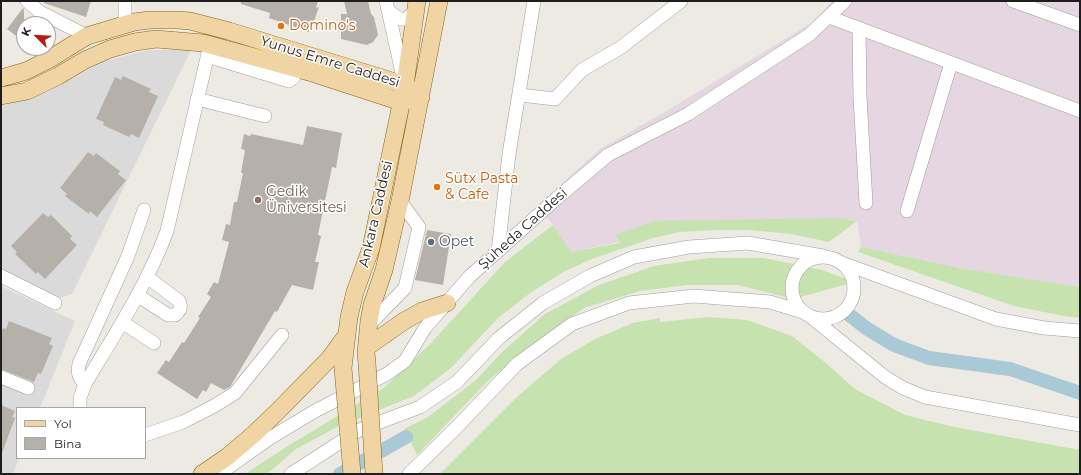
<!DOCTYPE html>
<meta charset="utf-8">
<style>
body{margin:0}
#map{position:relative;width:1081px;height:475px;overflow:hidden;background:#edeae4;font-family:Montserrat,sans-serif}
canvas{display:block}
.frame{position:absolute;inset:0;border:2px solid #1d1d1d;pointer-events:none}
.legend{position:absolute;left:16px;top:407px;width:130px;height:52px;box-sizing:border-box;background:#fff;border:1px solid #a5a5a5;margin:0;padding:5px 7px;list-style:none;font-size:12px;color:#1d1d1d}
.legend li{display:flex;align-items:center;gap:8px;height:20px}
.legend b{width:20px;border:1px solid #a5a5a5}
.north{position:absolute;left:16px;top:16px;width:40px;height:40px;box-sizing:border-box;background:#fff;border:1px solid #a5a5a5;border-radius:50%;rotate:294deg;font-size:11px;font-weight:700;line-height:16px;text-align:center;color:#1d1d1d}
.north::after{content:'';display:block;margin:auto;width:14px;height:18px;background:#b41e16;clip-path:polygon(50% 0,100% 100%,50% 72%,0 100%)}
</style>
<div id="map">
<canvas width="1081" height="475"></canvas>
<div class="frame"></div>
<ul class="legend">
<li><b style="height:5px;background:#f1d4a4"></b>Yol</li>
<li><b style="height:11px;background:#b6b0aa"></b>Bina</li>
</ul>
<div class="north">K</div>
</div>
<script>
const c = document.querySelector('canvas').getContext('2d');
c.lineJoin = 'round';
function fill(path, color) { c.fillStyle = color; c.fill(path, 'evenodd'); }
function stroke(path, color, width, dash) { c.strokeStyle = color; c.lineWidth = width; c.lineCap = dash ? 'butt' : 'round'; c.setLineDash(dash || []); c.stroke(path); }
function label(font, color, halo, rows, align = 'center') {
  c.font = font + ' Montserrat,sans-serif'; c.lineWidth = 3; c.setLineDash([]); c.textBaseline = 'middle'; c.strokeStyle = halo; c.fillStyle = color; for (const [text, x, y, turn = 0] of rows) {
    c.save(); c.translate(x, y); c.rotate((+turn || 0) * Math.PI / 180); c.textAlign = isNaN(turn) ? turn : align; if (halo) c.strokeText(text, 0, 0); c.fillText(text, 0, 0); c.restore();
  }
}
fill(new Path2D(`
 M148,50h43l-119,244 -16,5 -55,-28v-166h4l43,-14 53,-29z
 M1,286l74,35 -35,87h-23v50h2l-6,16h-12z`), '#dbdada');
fill(new Path2D(`
 M832,1h248v286l-120,-19 -99,-21 -4,-26 -17,-3 -223,17 3,7 -49,10 -18,-27 -16,-19 63,-57 65,-37 148,-90z`), '#e5d6e2');
fill(new Path2D(`
 M840,218l17,3 -28,21 -38,-8 -42,-4h-33l-36,2 -27,6 -61,21 -29,13 -33,21 -33,26 -46,49 -37,28 -75,30 -43,23 -29,25h-22l43,-28 97,-59 46,-44 74,-81 48,-37 18,27 49,-9 -4,-8 38,-14z
 M861,247l99,21 120,19v31l-16,-2 -50,-10 -156,-54z
 M709,258h55l58,12 33,12 -62,17 -55,-14h-50l-48,6 -56,17 -43,31 -52,41 -33,34 -39,41 -13,-26 24,-12 48,-37 25,-27 44,-39 54,-29 55,-19z
 M708,317l39,3 45,16 35,28 28,25 50,26 49,12 126,23v24h-640l77,-77 44,-38 34,-20 38,-16 27,-5v4z`), '#c5e2af');
stroke(new Path2D(`
 M847,313l19,15 28,17 35,13 81,11 70,24
 M340,474l66,-37`), '#a9c9d6', 14);
fill(new Path2D(`
 M44,1h47l-5,16 -42,-14z
 M241,1h77l-2,7 3,-1 -5,14 -1,-1 -4,12 -40,-14 1,-5 -29,-9z
 M344,1h24l3,13 3,3 4,18 -5,7 -6,3 -26,-6v-25h6z
 M23,8l1,1v33l-17,-13z
 M123,76l28,13 -2,3 9,4 -19,42 -8,-4 -2,3 -26,-12 1,-3 -8,-3 19,-42 6,3z
 M307,126l35,7 -6,35 -4,-1 -14,68 3,1 -6,26h4l-6,28 -21,-5 -15,27 -2,-1 -45,76 -6,3 -13,-7 -5,9 -3,-2 -6,9 -40,-26 9,-13 3,2 13,-20 2,1 16,-25 -2,-1 13,-20 -4,-3 7,-12 4,2 11,-42 -7,-2 4,-16 4,1 4,-23h3l6,-29h-2l4,-23 -4,-1 3,-15 6,2 1,-2 52,11z
 M88,152l6,4 2,-3 24,18 -2,3 8,6 -29,37 -7,-6 -1,3 -24,-18 2,-2 -7,-6z
 M43,213l5,4 3,-2 21,21 -2,3 7,6 -32,34 -7,-7 -2,2 -21,-20 2,-2 -6,-6z
 M427,230l24,4 -8,51 -28,-5z
 M9,321l43,17 -3,6 4,2 -12,28 -3,-1 -4,9 -33,-13v-35l2,-6 3,1z
 M1,405l14,6 -3,6 3,1 -13,35z`), '#b6b0aa');
const minor = new Path2D(`
 M27,1l13,11 47,24
 M386,1l17,76
 M1013,1l67,24
 M389,11c13,11 15,11 26,0
 M829,17l251,94
 M125,25v-24
 M859,28l1,69 6,106
 M207,56l82,25 4,-3 4,-9
 M520,95l35,4 27,-29 38,-22 61,-47
 M197,99l68,17
 M907,211l44,-148
 M498,251l11,-97 25,-153
 M792 288a31 31 0 1 1 62 0a31 31 0 1 1-62 0Z
 M842,263l154,56 48,9 36,3
 M1,276l54,27
 M137,295l31,20h7c5,-4 7,-8 4,-14l-32,-24
 M811,317l74,60 18,11 22,9 155,28
 M122,322l32,21
 M369,325l36,-37 14,-61 -19,-26
 M1,377l27,11
 M85,384c-6,-6 -8,-11 -6,-20l49,-108 16,-46
 M80,408v-10l5,-14c30,-50 62,-99 82,-153l43,-186
 M145,435l38,-13 31,-16 21,-13 47,-58
 M219,474l51,-36 45,-27 72,-37 18,-13 20,-33 44,-51 88,-79 51,-43 80,-41 121,-79 36,-34
 M291,474l68,-44 61,-23 37,-25 42,-44 44,-35 47,-27 44,-19 55,-10 59,-4 75,13
 M409,474l46,-45 62,-65 55,-40 57,-21 65,-7 76,6 33,10`);
const major = new Path2D(`
 M1,78l25,-7 22,-11 39,-24 47,-14 16,-2h28l12,1 39,10 176,54 16,12
 M1,96l26,-5 31,-15 27,-16 25,-11 25,-7 21,-3 47,4 106,29 92,30 20,-5
 M367,347l37,-26 18,-10 25,-8
 M367,363l-1,-10 3,-32 3,-16 12,-35 16,-69 39,-200
 M343,368l6,-51 6,-25 16,-44 34,-163 12,-84
 M202,474l25,-17 27,-23 23,-22 52,-53 17,-23`);
stroke(minor, '#9e9e9e', 14);
stroke(major, '#856410', 18);
stroke(minor, '#fff', 13);
stroke(major, '#f1d4a4', 17);
const majorBridge = new Path2D(`
 M367,363l7,111
 M343,368l9,106`);
stroke(majorBridge, '#856410', 18, []);
stroke(majorBridge, '#f1d4a4', 17);
for (const [x, y, r, color] of [
 [281,26,4,"#e8710a"],
 [437,187,4,"#e8710a"],
 [258,200,4,"#8d6e63"],
 [431,242,4,"#5c6f8a"]
]) { const dot = new Path2D(); dot.arc(x, y, r, 0, 2 * Math.PI); c.fillStyle = color; c.fill(dot); stroke(dot, '#fff', 1.5); }
label('14px', '#c56008', '#fff', [
 ["Domino's",289,26],
 ["Sütx Pasta",445,179],
 ["& Cafe",445,195]
], 'left');
label('14px', '#1d1d1d', '#fff', [
 ["Yunus Emre Caddesi",330,62,17],
 ["Ankara Caddesi",376,214,-77],
 ["Şüheda Caddesi",523,229,-42]
]);
label('14px', '#785e54', '#fff', [
 ["Gedik",266,192],
 ["Üniversitesi",266,208]
], 'left');
label('14px', '#4e5e75', '#fff', [
 ["Opet",439,242]
], 'left');
</script>
